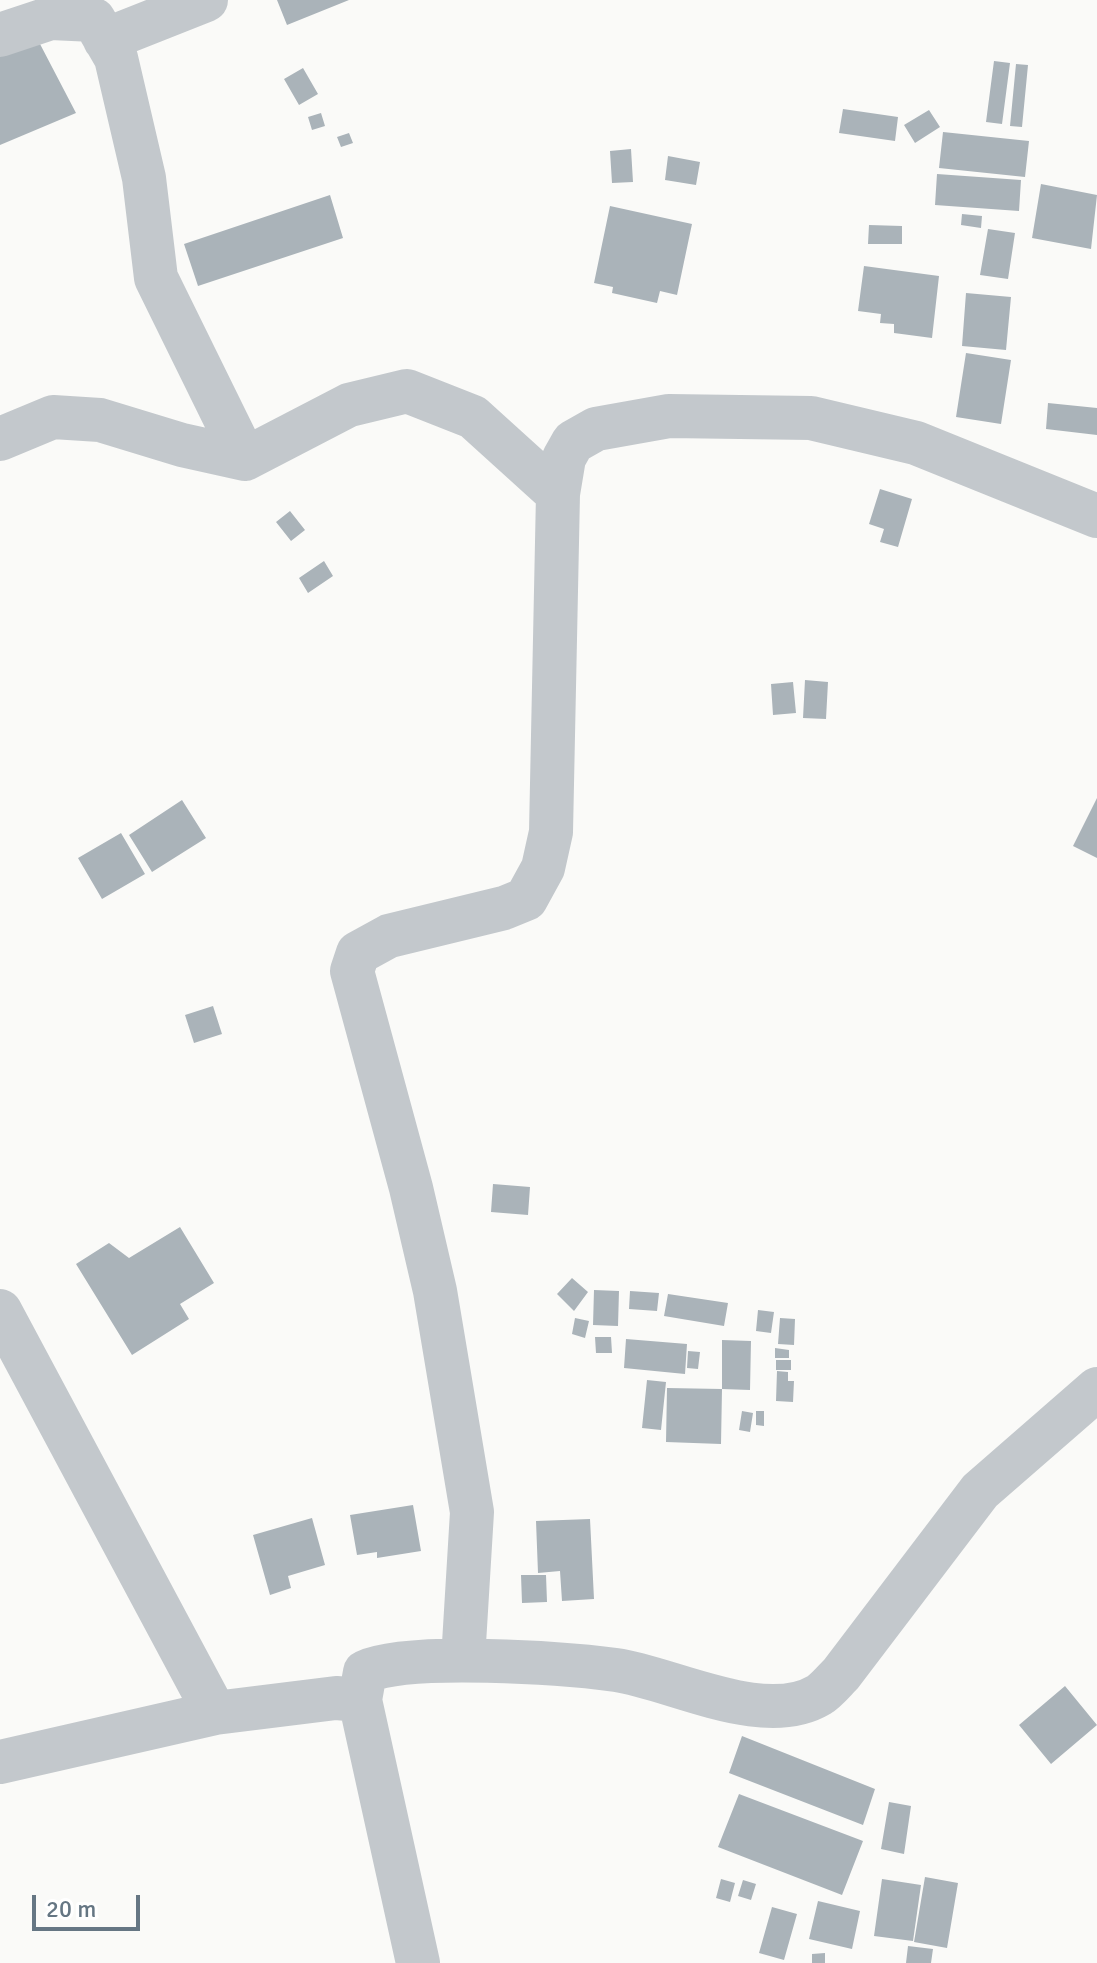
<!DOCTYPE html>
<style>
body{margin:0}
#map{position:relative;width:1097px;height:1963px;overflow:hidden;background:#fafaf8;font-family:Signika,sans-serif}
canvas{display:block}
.scale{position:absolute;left:32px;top:1895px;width:108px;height:36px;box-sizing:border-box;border:4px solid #657683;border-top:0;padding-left:10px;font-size:24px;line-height:28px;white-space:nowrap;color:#657683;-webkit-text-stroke:6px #fff;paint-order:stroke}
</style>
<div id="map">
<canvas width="1097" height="1963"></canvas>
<div class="scale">20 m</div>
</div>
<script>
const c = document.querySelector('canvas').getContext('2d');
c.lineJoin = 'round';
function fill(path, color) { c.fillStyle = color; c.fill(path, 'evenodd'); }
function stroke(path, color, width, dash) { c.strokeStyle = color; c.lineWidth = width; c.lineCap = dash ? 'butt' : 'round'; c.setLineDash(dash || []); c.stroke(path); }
fill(new Path2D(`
 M277,0h72l-62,25z
 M40,44l36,69 -76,32v-89z
 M994,61l16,2 -8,61 -16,-2z
 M1016,64l12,1 -6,62 -12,-1z
 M303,68l15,26 -19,11 -15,-26z
 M843,109l55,8 -3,24 -56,-8z
 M929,110l11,17 -25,16 -11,-18z
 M321,113l4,13 -13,4 -4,-13z
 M943,132l86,9 -4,36 -86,-9z
 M349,133l4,10 -12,4 -4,-10z
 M631,149l2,33 -21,1 -2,-32z
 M668,156l32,6 -4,23 -31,-5z
 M937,174l84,6 -2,31 -84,-6z
 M1041,184l56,11 -6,54 -59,-11z
 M330,195l13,43 -145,48 -14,-42z
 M610,206l82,18 -15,71 -17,-4 -3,12 -45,-10 1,-6 -19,-4z
 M962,214l20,2 -1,12 -20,-3z
 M869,225l33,1v18h-34z
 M988,229l27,4 -7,46 -28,-4z
 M864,266l75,10 -7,62 -38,-5v-9l-14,-1 1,-9 -23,-3z
 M966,293l45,4 -5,53 -44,-4z
 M966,353l45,7 -10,64 -45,-7z
 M1048,403l49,5v27l-51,-6z
 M880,489l32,10 -14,48 -18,-5 4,-13 -15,-5z
 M290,511l15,19 -14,11 -15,-19z
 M324,561l9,15 -25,17 -9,-15z
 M805,680l23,2 -2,37 -23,-1z
 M793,682l3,31 -23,2 -2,-31z
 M1097,798v60l-24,-12z
 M182,800l24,38 -54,34 -23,-37z
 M121,833l24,41 -43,25 -24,-41z
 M213,1006l9,28 -28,9 -9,-28z
 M493,1184l37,3 -2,28 -37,-3z
 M180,1227l34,56 -34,21 9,15 -57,36 -56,-91 33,-21 20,15z
 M572,1278l16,14 -14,19 -17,-17z
 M594,1290l25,1 -1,35 -25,-1z
 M630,1291l29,2 -2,18 -28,-2z
 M668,1294l60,9 -4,23 -60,-10z
 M758,1310l16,2 -3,21 -15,-2z
 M575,1318l14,3 -4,17 -13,-4z
 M780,1318l15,1 -1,26 -16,-1z
 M595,1337h16l1,16h-16z
 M626,1339l61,5 -2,30 -61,-6z
 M722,1340l29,1 -1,49 -28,-1z
 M775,1348l14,2v8h-14z
 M688,1351l12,1 -2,17 -11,-1z
 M776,1360h15v10h-15z
 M777,1371l11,1v9h6l-1,21 -17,-1z
 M647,1380l19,2 -5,48 -19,-2z
 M667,1388l55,1 -1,55 -55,-2z
 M742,1411l11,2 -3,19 -11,-2z
 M756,1411h8v15l-8,-1z
 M413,1505l8,46 -44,7v-6l-20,3 -7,-40z
 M312,1518l13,47 -37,11 3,12 -21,7 -17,-60z
 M590,1519l4,80 -32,2 -2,-30 -22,2 -2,-52z
 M521,1575h25l1,27 -25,1z
 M1065,1686l32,39 -46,39 -32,-39z
 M742,1736l133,53 -12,36 -134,-52z
 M739,1794l124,47 -21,54 -124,-48z
 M889,1802l22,4 -7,48 -23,-5z
 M925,1877l33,6 -11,65 -33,-6z
 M721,1879l14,4 -5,19 -14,-4z
 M882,1879l39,6 -8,56 -39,-5z
 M743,1880l13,4 -5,16 -13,-4z
 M818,1901l42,10 -8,38 -43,-10z
 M772,1907l25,7 -13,46 -25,-7z
 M908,1946l25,3 -2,14h-25z
 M825,1953v10h-13v-9z`), '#aab3b9');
stroke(new Path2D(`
 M0,35l51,-17 43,2 22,38 28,120 12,100 89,181
 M105,40l101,-40
 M0,439l53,-22 47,3 82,25 63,14 104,-54 58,-14 66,26 85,77
 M0,1311l215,402
 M463,1660l9,-148 -37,-221 -24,-103 -59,-217 6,-18 31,-17 115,-28 22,-9 17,-31 8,-36 7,-338 6,-36 9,-16 23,-13 73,-13 142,2 105,25 181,73
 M0,1762l215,-49 121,-15 24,2
 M418,1963l-58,-263 5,-28c44,-20 199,-9 251,-2 56,8 148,58 203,25 8,-5 15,-14 22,-21l139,-183 117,-102`), '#c3c8cc', 44);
</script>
